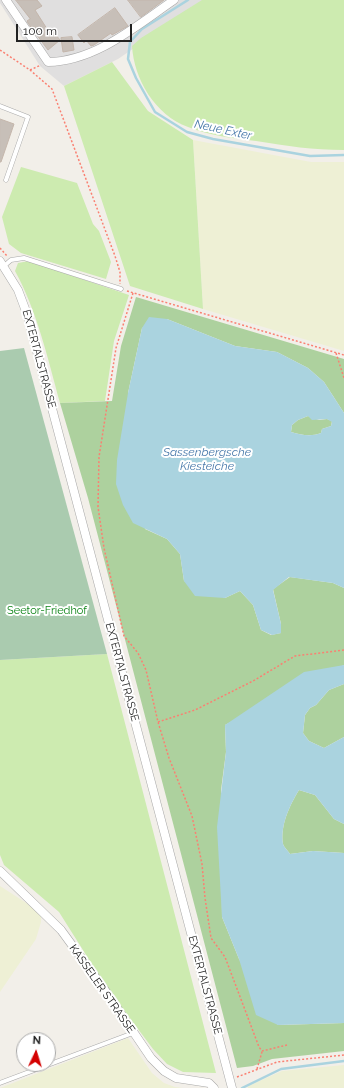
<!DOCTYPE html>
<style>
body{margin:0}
#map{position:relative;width:344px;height:1088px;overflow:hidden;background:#f2efe9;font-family:Raleway,sans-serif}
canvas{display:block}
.north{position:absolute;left:16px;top:1032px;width:40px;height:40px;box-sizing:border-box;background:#fff;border:1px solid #a7a7a7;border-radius:50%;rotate:4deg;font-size:11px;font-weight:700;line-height:16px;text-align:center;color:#222}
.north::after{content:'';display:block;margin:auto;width:14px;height:18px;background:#d40000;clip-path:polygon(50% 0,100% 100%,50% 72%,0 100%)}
.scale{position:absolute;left:16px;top:24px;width:116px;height:18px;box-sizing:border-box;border:2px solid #222;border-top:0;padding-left:5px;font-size:12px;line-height:14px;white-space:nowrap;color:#222;-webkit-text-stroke:3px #fff;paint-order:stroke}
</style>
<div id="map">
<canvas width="344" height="1088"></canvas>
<div class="north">N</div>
<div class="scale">100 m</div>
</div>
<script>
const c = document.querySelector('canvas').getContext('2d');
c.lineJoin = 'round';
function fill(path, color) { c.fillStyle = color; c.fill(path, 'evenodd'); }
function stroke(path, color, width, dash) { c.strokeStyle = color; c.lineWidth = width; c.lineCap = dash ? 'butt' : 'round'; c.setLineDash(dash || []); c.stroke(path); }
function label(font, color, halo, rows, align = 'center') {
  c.font = font + ' Raleway,sans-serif'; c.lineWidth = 4; c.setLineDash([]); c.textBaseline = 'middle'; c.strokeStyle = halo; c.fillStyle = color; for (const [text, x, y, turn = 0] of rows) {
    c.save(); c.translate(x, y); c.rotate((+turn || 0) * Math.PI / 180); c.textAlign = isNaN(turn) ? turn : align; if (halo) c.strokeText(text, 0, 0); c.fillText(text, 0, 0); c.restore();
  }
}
fill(new Path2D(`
 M0,0h205l-87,59 -54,27 -24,-20 -40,-63z`), '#e0dfdf');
fill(new Path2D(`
 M193,140l118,22h33v189l-141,-42z
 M0,886l31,20 10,10v6l-5,17 -36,53z
 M128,1038l24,35 12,10 11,4 8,1h-183z
 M344,1065v23h-96v-2l34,-15z`), '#eef0d5');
fill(new Path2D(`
 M202,0h142v150c-31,0 -57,-4 -88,-9 -23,-3 -46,-5 -68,-14 -33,-12 -54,-48 -56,-81l9,-8z
 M112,62l36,49 45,29 10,169 -73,-23 -66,-200z
 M21,167l56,16 16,41 6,7 12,31 -5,17 -85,-26 -12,-9 -7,-27z
 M29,261l100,34 -15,46 -9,60 -45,2c-12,-44 -23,-92 -45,-132l3,-8z
 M107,654l109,419 -33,-1 -16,-8 -14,-15 -48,-64 -46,-73 -55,-47 -4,-10v-195z`), '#cdebb0');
fill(new Path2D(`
 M136,297l208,62v54l-20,-31 -16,-14 -31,-16 -42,-6 -68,-27 -25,9 -14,65 17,136 22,10 13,15 4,27 41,17 15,-7 13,14 8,25 10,5 10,-2v-9l-8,-35 17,-12 43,6 11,5v77l-119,60 1,27 -5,38 1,127 17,42 39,66 66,-2v28l-72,8 -19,7 -16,2 -149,-570 -28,-95 52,-2 9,-55z
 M308,416l11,4 8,-1 5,2 -1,5 -9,3 -1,4c-10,4 -20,2 -30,-1l1,-7 6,-5z
 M344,684v53l-20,11 -15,-7 -6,-8 2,-18 5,-7 6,-3 13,-15z
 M299,790l16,5 19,24 10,5v29l-31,-2 -23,3c-2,-3 -6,-7 -7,-10 -3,-19 7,-39 16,-54z`), '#add19e');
fill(new Path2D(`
 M24,348l83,306 -107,6v-309z`), '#aacbaf');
fill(new Path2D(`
 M149,317l18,2 68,27 42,6 31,16 16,14 20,31v175l-11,-5 -44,-6 -16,13 8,34v9l-9,2 -11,-5 -8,-25 -13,-14 -15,7 -30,-2 -11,-15 -4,-27 -13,-15 -34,-16 -10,-18 -7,-21 1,-24 11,-67 14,-65zM308,416l4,4 15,-1 5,3 -1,4 -9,3 -1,4c-10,4 -20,2 -30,-1l1,-7 6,-5z
 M344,665v19l-15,6 -13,15 -6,3 -5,7 -2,18 6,8 15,7 20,-11v87l-10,-5 -19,-24 -16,-5c-9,15 -19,35 -16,54 1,3 5,7 7,10l23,-3 31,2v170l-66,2 -22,-10 -17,-56 -17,-42 -5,-90 9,-75 -1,-27 79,-53z`), '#aad3df');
stroke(new Path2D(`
 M188,0l-46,29 -12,13 -2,17 8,19 19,34 32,20 26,7 97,17 34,-1
 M242,1088l39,-19 63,-8`), '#aad3df', 2.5);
const building = new Path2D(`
 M16,0h21l5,6 -7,4 14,22 3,-2 8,10 -12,10 -20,-27 -1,-2 3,-2z
 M128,0h36l-23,17z
 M115,8l13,18 -16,9 -1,-2 -17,12 -3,1 -5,-6 -2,3 -6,-8z
 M72,37l2,13 -11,2 -2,-14z
 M0,119l14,5 -13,38h-1z`);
fill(building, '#c7bfb8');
stroke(building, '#c4b6ab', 1);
const service = new Path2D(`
 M0,106l28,11 -22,63
 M4,266l7,-6 13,-2 97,31
 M0,1083l133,-50`);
const minor = new Path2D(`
 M6,0l42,62c48,-1 88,-36 126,-62
 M0,261l18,29 9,24 205,774
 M0,871l61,59 46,63 44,65 13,13 12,7 33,5 5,5`);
stroke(service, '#a9a9a9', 5);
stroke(minor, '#a9a9a9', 9);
stroke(new Path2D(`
 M0,50l30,20 22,19 63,167 5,16v12
 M30,70l11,-5
 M0,248l7,8
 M127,291l217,64
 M133,293l-17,55 -17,109 -1,50 6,41 20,88 14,17 8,17 12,52 11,36 23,58 10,48 3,34 6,40 14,19 34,90 3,4 25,-6
 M336,353l8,25
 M158,722l37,-12 58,-29 42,-25 49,-6
 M257,1069l5,-17
 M237,1077l40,-15 67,-7`), '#fa8072', 1.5, [2, 2]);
stroke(service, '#fff', 4);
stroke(minor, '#fff', 8);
label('11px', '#222', '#fff', [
 ["EXTERTALSTRASSE",39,359,75],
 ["EXTERTALSTRASSE",122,672,75],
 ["EXTERTALSTRASSE",205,985,75],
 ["KASSELER STRASSE",102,989,55]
]);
label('11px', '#0c8416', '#fff', [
 ["Seetor-Friedhof",47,611]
]);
label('italic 12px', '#4a7aab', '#fff', [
 ["Neue Exter",223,130,12],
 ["Sassenbergsche",207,452],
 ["Kiesteiche",207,466]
]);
</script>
